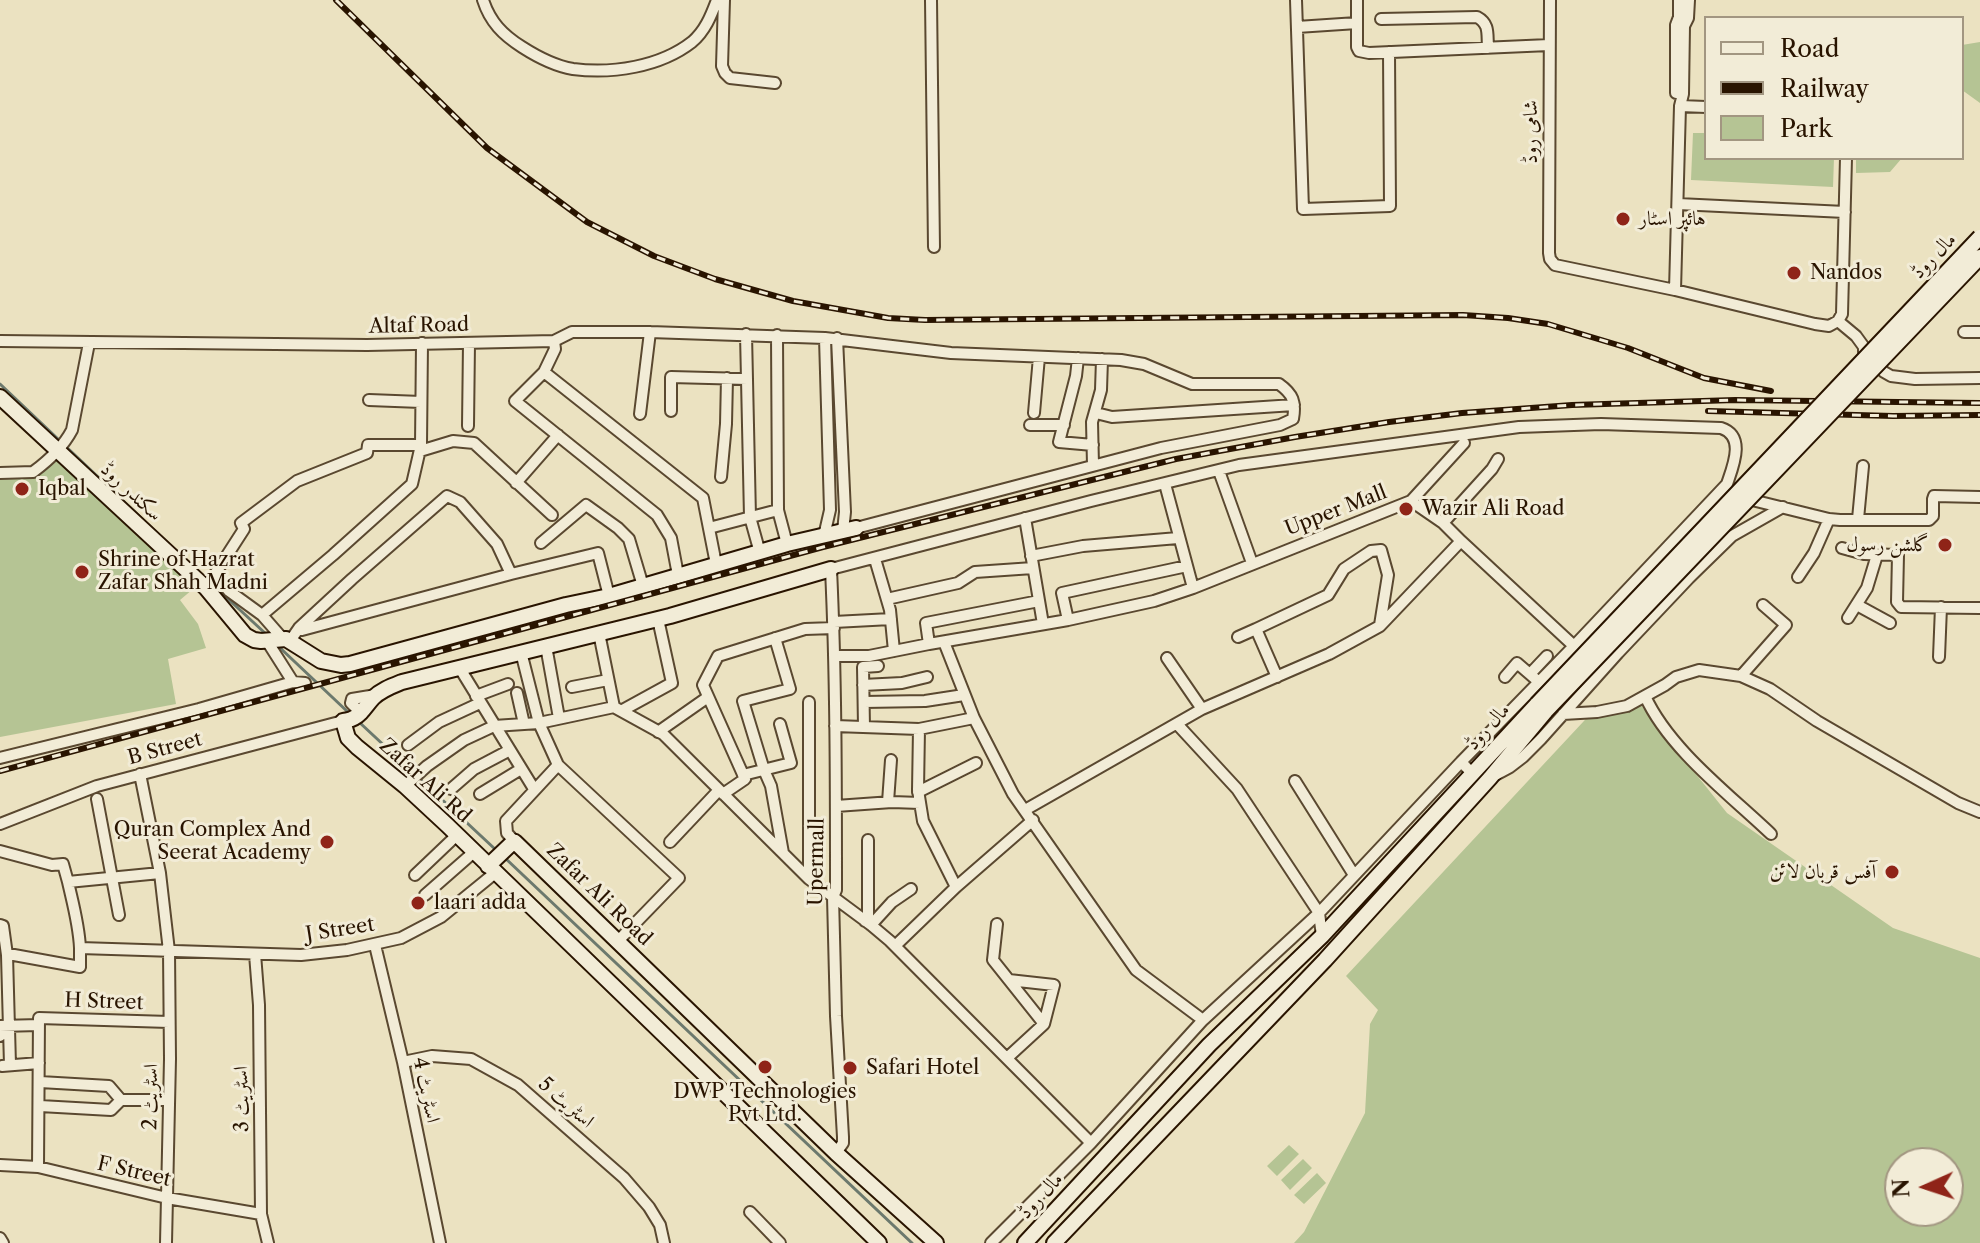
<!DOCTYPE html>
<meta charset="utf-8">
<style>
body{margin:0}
#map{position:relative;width:1980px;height:1243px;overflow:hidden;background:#ebe2c1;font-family:"Libre Caslon Text",serif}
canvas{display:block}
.legend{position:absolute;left:1704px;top:16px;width:260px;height:144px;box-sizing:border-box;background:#f2ecd7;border:2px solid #a29681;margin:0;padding:10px 14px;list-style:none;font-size:24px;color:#291400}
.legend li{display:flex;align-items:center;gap:16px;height:40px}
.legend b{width:40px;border:2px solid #a29681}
.north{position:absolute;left:1884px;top:1147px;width:80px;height:80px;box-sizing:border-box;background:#f2ecd7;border:2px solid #a29681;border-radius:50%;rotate:267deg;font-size:22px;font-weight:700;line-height:32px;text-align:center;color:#291400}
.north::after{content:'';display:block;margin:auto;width:28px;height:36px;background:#8f2418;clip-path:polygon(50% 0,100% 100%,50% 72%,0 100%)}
</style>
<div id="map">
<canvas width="1980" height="1243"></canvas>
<ul class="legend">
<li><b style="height:10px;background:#f2ecd7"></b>Road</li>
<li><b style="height:10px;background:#291400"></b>Railway</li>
<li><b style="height:22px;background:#b5c494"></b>Park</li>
</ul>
<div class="north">N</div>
</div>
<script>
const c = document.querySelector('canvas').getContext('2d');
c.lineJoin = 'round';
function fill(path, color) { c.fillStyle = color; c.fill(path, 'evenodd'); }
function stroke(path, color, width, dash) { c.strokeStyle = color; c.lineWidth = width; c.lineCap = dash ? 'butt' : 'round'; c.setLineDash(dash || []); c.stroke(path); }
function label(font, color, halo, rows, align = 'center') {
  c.font = font + ' "Libre Caslon Text",Amiri,serif'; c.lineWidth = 6; c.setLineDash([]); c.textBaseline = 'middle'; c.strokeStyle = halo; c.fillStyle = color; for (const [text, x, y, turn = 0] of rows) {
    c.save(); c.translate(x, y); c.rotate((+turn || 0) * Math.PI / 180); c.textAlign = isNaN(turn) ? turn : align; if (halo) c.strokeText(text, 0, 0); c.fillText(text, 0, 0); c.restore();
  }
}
fill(new Path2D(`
 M1980,42v61l-18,-13v-45z
 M1693,133h13v25h128l-1,29 -142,-7z
 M1856,158h46l-12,14 -34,1z
 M61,452l138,132 -19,16 18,24 8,24 -38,11 8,45 -176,33v-262l33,-1z
 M1640,704l87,109 166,115 87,30v285h-686l10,-11 61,-119 5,-89 8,-14 -32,-34 251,-269zM1900,1163h48v48h-48z
 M1289,1145l10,9 -22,22 -10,-10z
 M1303,1159l9,9 -22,22 -9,-10z
 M1317,1173l9,10 -22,21 -10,-9z`), '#b5c494');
stroke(new Path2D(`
 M0,384l175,166
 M213,585l53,49
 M277,645l73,69
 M359,722l137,128
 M505,858l407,385`), '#6c796d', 3);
const street = new Path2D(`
 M483,0c7,22 20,35 39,47 14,9 33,19 51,22 39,5 87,-2 119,-27 13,-11 19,-26 25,-42
 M724,0l-2,66 3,7 5,5 45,5
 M931,0l3,247
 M1296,0l7,209 87,-3 -1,-154
 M1550,0l-1,253 1,6 5,6 120,25 140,34 14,2 9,-5 18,15 8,11v5l20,20 7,4 24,3 65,-1
 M1381,19l96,-2c13,7 10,17 11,31
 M1357,23v-23
 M1297,27l60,-4v24l2,4 10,2 180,-8
 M1676,93v-68l3,-8v-17
 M1680,106l26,1
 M1678,204l167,8
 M1675,290l5,-184 3,-12 1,-68 4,-8 1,-18
 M1838,321l4,-7 4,-156
 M1964,332h16
 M746,334l4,183 10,36
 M777,335l1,175 9,34
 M837,338l8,174 -2,19
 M0,341l367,4 187,-4 18,-9h78l175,6 126,15 170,7 23,4 48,20h87c14,10 17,18 14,35l-13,6 -119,23 -305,80
 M554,341l1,8 -11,23 159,126 13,66
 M1078,358l-2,18 -17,66 34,3
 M544,372l-29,29 142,114 14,23 7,37
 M369,400l52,2
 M671,411v-34l76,2
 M1034,413l5,-56
 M1096,413l16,4 182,-12
 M640,414l10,-82
 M1030,425h34
 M468,426l1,-83
 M420,451l33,-10 21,2 78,72
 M1093,465l-1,-43 9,-32 1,-31
 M1219,471l33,92
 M0,473l33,-1c15,-11 30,-25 39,-42l17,-87
 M721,477l5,-53 1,-46
 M516,483l42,-48
 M1165,484l28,104
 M1746,495l10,6 73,18 11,1h89l4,-4v-17l1,-3 46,1
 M1411,501l53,-58
 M1025,518l18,106
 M1858,519l5,-53
 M1443,523l49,-54 6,-10
 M709,528l69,-18
 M824,536l6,-26 -5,-172
 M1461,541l113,105
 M541,543l45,-38 32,23 11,11 14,47
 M1842,548l22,6 34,1 -1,47 4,5 79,1
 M1031,556l52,-10 95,-8
 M875,559l15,51 4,41
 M215,574l14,17 33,24 21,24
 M511,574l87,-21 11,43
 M1798,577l16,-24 15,-34
 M206,588l38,-59 -3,-6 56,-42 70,-28 1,-8h53l1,-102
 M887,599l71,-16 17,-11 58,-4
 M1857,605l33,18
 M262,615l71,-60 79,-71 9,-39
 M1848,618l19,-30 10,-33
 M1068,620l-6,-27 125,-27
 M834,622l57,-3
 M599,633l15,74
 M1238,637l18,-8
 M775,638l15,51 -47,12 21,69 7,16 12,67
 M267,641l26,41
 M290,641l9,-13 53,-49 95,-83 13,6 37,42 14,30 -209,56 -3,-2
 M944,642l30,76 39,76 123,176 67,50
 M929,644l-3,-21 113,-22
 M546,646l13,72
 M835,656h34l60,-12 139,-24 86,-19 39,-13 218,-87 32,22 18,18 -81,85 -51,28 -127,55 -177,101
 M1939,657l2,-50
 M1167,658l35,51
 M459,667l75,122
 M1530,674l17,-18
 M1741,676l45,-51 -23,-20
 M1277,677l-21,-48 72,-34 16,-26 27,-18 10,-1 7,25 -8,50
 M1505,677l12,-14 22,19
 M863,685l39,-2 25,-6
 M572,687l36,-7
 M517,693l7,31
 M476,696l32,-12
 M1645,696c24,53 84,98 126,138
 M809,702v177
 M864,702l61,-1 39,-6
 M621,711l51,-28 -14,-64
 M362,714l-11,-11 1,-4 24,-4
 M1563,714l34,-2 30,-6 38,-21 11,-8 23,-7 42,6 29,13 47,32 141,82 22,9
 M1177,724l60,65 82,124 3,23
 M835,726l84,3 55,-11
 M864,727l-1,-60 15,-1
 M919,729l-1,61 5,31 33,66
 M658,732l50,-35
 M408,745l31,-23 41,-19
 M0,758l199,-49 94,-27 12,1
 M558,765l121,113 -61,63
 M140,774l20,99 9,78 1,108 -4,184
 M1497,774l13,-7 13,-10 18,-18 77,-86 71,-75 43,-42 51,-29
 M743,775l48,-12 -11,-39
 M1295,781l59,94
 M405,786l22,-20 37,-26 30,-14 45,-3 75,-16 49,27 146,145 62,46 19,16 201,202
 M451,789l23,-20 36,-19
 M918,792l58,-29
 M480,794l41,-25
 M723,794l22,-15 -42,-94 15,-29 87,-27 29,-1
 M97,799l22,116
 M888,802l3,-42
 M836,806l56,-4 28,1
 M0,824l97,-38 246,-65
 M515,842l-8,-9 -1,-12 52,-56 -19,-42 -18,-71
 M670,842l49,-52
 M0,851l52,14 11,-1 5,18 92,-9
 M415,875l42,-40
 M68,882c5,22 11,43 12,66l221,7 46,-5 54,-12 40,-21 54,-44
 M425,895l49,-43
 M865,921l3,-6v-75
 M997,924l-4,36 51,64
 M0,925l3,1 4,29 3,110
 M871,925l21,-23 19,-13
 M375,945l28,117 37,181
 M895,946l61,-59 77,-67
 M255,954l4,51 2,209 7,29
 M7,955h7l66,12v-19
 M0,1036v-10l39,-1
 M1007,1058l37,-34 10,-39 -45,-5
 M403,1062l29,-6 39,3 47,26 106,93 25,29 11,18 4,18
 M2,1066l37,-3
 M40,1082l69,4 12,14h48
 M40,1106l71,4 10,-10
 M836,1153l7,-10v-6l-7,-121 -3,-119 3,-7c0,-107 0,-214 -5,-321l260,-68 148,-36 280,-38 82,-3 120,4c25,8 12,38 6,56l-153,162 -113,116 12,12
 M0,1165l38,2 129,31 94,16
 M38,1167l1,-149 130,4
 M750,1212l30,31
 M0,1238l3,5
 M991,1243l100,-100 112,-123 116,-107 142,-151`);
const secondary = new Path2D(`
 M0,397l206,191 39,47 9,5 7,1 25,-2 35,22 20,4 9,-1 216,-59 43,-9 178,-52 69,-16
 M831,569l-161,47 -268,66c-10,4 -21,8 -29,16 -11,12 -13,21 -30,23l5,17 9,9 48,39 42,39 432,418
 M488,866l22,-21 5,-3 321,311 100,90
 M1025,1243l184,-198 113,-109 215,-232
 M1054,1243l271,-283 165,-182 56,-67`);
stroke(street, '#5a4830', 14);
stroke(secondary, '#291400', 18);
stroke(street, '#f2ecd7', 10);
stroke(secondary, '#f2ecd7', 14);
const rail = new Path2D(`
 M336,0l151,148 100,74 67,34 61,23 78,22 95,17 37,2 538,-5 45,3 40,6 80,24 76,30 67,13
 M1708,411l185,5 87,-1
 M0,771l823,-224 353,-88 119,-22 94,-15 73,-9 110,-8 163,-5 245,3`);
stroke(rail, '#291400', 6);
stroke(rail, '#f2ecd7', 3, [9]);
const secondaryBridge = new Path2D(`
 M1537,704l443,-467
 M1546,711l434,-454`);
stroke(secondaryBridge, '#291400', 18, []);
stroke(secondaryBridge, '#f2ecd7', 14);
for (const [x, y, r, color] of [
 [1623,219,8,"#8f2418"],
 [1794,273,8,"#8f2418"],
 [22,489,8,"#8f2418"],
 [1406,509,8,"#8f2418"],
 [1945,545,8,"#8f2418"],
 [82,572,8,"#8f2418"],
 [327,842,8,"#8f2418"],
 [1892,872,8,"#8f2418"],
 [418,903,8,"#8f2418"],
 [765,1067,8,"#8f2418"],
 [850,1068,8,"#8f2418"]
]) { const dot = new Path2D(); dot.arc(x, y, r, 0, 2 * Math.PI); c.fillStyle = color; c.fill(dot); stroke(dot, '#f2ecd7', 3); }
label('20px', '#291400', '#f2ecd7', [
 ["شامی روڈ",1531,132,-90],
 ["مال روڈ",1934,256,-46],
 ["Altaf Road",419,326,-1],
 ["سکندر روڈ",131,492,43],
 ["Upper Mall",1336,511,-21],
 ["مال روڈ",1488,727,-48],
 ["B Street",165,749,-15],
 ["Zafar Ali Rd",425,781,42],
 ["Upermall",817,862,-89],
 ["Zafar Ali Road",599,895,44],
 ["J Street",340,930,-9],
 ["H Street",104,1002,2],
 ["اسٹریٹ 4",426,1090,78],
 ["اسٹریٹ 2",151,1097,-89],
 ["اسٹریٹ 3",242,1099,-91],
 ["اسٹریٹ 5",566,1103,41],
 ["F Street",134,1172,13],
 ["مال روڈ",1041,1196,-47]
]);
label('20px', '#291400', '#f2ecd7', [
 ["ہائپر اسٹار",1639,219],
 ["Nandos",1810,273],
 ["Iqbal",38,489],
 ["Wazir Ali Road",1422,509],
 ["گلشن رسول",1929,545,"right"],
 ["Shrine of Hazrat",98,560],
 ["Zafar Shah Madni",98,583],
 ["Quran Complex And",311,830,"right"],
 ["Seerat Academy",311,853,"right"],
 ["آفس قربان لائن",1876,872,"right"],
 ["laari adda",434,903],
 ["Safari Hotel",866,1068],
 ["DWP Technologies",765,1092,"center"],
 ["Pvt Ltd.",765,1115,"center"]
], 'left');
</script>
